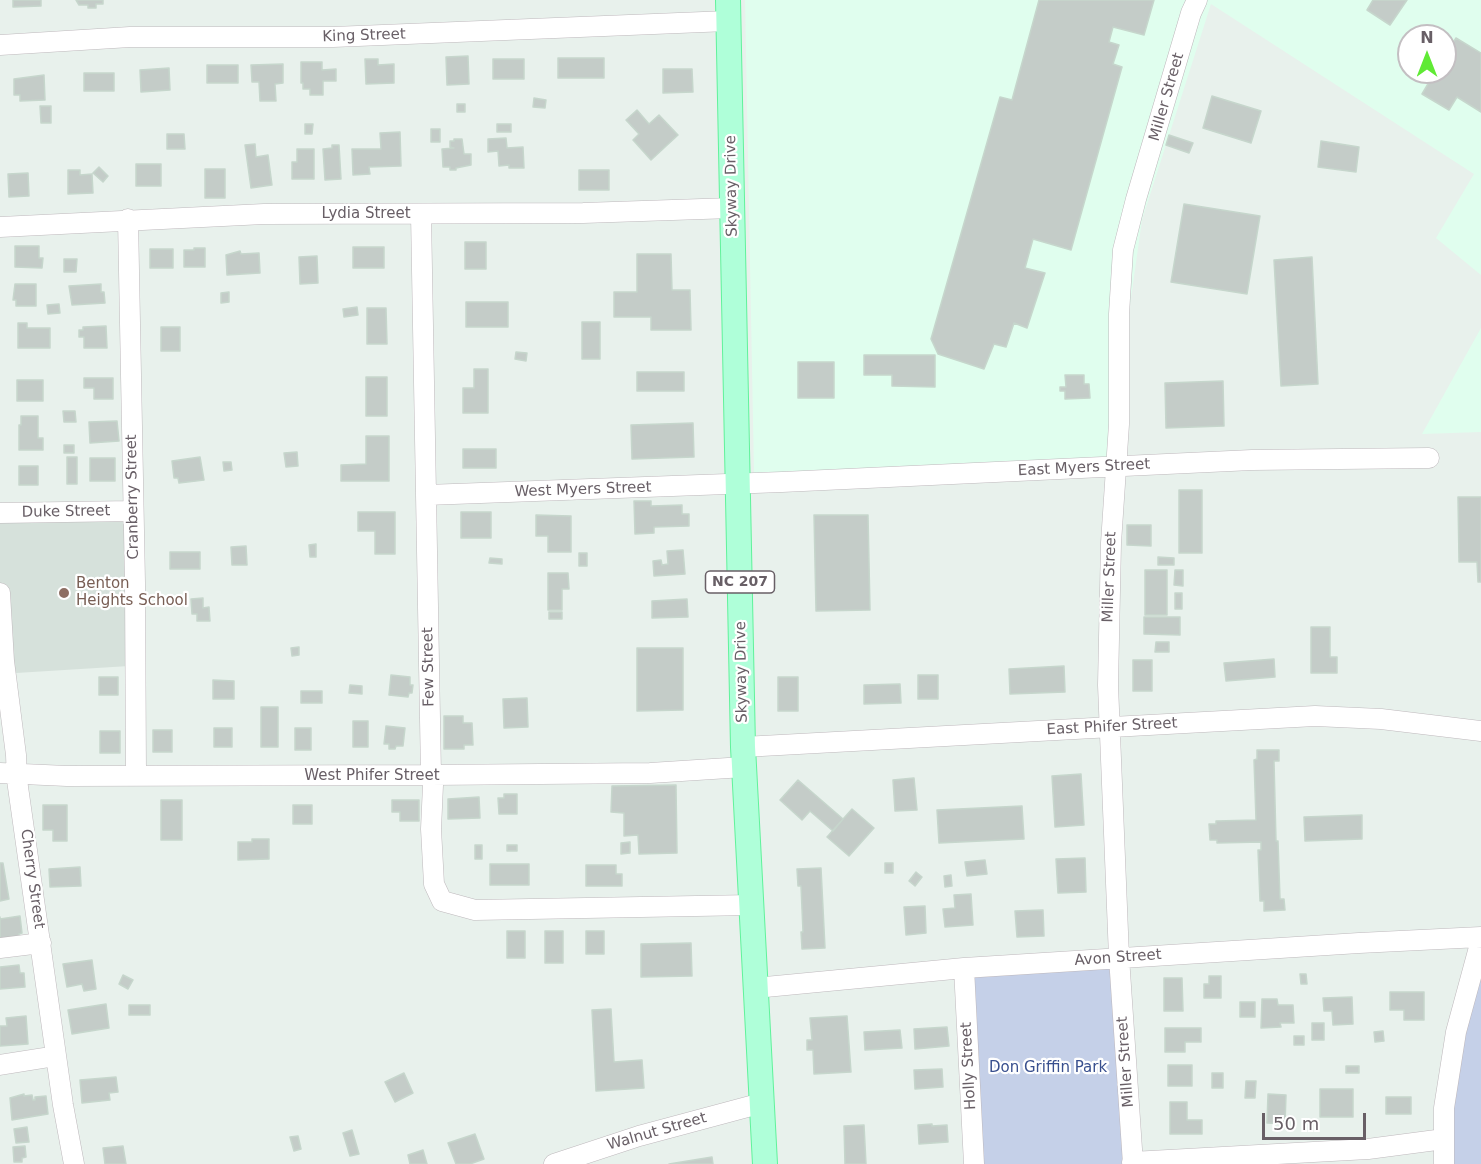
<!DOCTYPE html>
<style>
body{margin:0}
#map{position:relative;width:1481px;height:1164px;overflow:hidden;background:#e8f1ec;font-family:"DejaVu Sans",sans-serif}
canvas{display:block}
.north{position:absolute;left:1397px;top:24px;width:60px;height:60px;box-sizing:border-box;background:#fff;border:2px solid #c3bfc2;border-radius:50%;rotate:0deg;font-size:16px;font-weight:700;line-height:24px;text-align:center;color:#685f66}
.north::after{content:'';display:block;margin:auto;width:21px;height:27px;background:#60ea35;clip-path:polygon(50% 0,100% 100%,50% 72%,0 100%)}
.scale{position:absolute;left:1262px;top:1113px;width:104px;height:27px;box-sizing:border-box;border:3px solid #685f66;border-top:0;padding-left:8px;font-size:18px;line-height:21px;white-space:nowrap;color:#685f66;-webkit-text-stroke:4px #fff;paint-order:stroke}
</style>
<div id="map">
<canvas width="1481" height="1164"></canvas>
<div class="north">N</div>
<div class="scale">50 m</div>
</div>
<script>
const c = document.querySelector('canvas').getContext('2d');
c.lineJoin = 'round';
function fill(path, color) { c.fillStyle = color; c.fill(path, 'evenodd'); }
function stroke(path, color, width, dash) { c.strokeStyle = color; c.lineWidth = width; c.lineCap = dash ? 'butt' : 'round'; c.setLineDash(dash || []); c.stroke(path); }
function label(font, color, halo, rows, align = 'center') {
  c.font = font + ' "DejaVu Sans",sans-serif'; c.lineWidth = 4.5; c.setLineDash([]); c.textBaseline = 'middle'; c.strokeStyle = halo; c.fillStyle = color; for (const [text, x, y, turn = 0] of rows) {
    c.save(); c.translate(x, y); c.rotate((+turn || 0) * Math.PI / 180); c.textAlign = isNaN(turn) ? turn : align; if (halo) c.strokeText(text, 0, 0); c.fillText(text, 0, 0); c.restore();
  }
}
fill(new Path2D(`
 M745,0h736v275l-45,-37 38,-64 -263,-170 -69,216 -34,241 -354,12zM1409,36h36v36h-36z
 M1481,328v104l-59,2z`), '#e0feee');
fill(new Path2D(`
 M126,518l3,148 -129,8v-155z`), '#d6e1db');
fill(new Path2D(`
 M1481,930v234h-43z
 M1116,961l13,203h-150l-10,-193z`), '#c5d0e8');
const building = new Path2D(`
 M13,0h28v6l-28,1z
 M76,0h27v4h-7v4h-8v-3h-9z
 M1039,0h115l-10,35 -31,-8 -4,15 10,3 -6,19 9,3 -51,183 -38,-11 -8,29 20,5 -18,55 -13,-5 -8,24 -12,-3 -10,25 -46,-15 -7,-15 69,-242 12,3z
 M1373,0h34l-17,25 -23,-15z
 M1456,38l25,15v59l-24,-15 -8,13 -27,-16 13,-22h10v-16z
 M468,56l1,28 -22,1 -1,-28z
 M558,58h46v20h-46z
 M365,59h13v6l16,-1v19l-28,1z
 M493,59h31v20h-31z
 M301,62h21v8l14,-1v12h-13v14h-13v-6h-7v-6h-2z
 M283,64v19l-8,1 1,17h-16l-1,-19h-7l-1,-17z
 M207,65h31v18h-31z
 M169,68l1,22 -29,2 -1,-22z
 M663,69h29l1,23 -30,1z
 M84,73h30v18h-30z
 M44,75l1,25 -25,1v-6h-6v-16z
 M1212,96l49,15 -10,32 -48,-15z
 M534,98l12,2 -1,8 -12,-1z
 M457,104h8v8h-8z
 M40,106h11v17h-10z
 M637,110l12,14 10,-9 19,20 -27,25 -18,-20 6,-6 -13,-14z
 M305,124h8l-1,10h-7z
 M497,124h14v8h-14z
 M431,129h9v13h-9z
 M400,132l1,34 -32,1 1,7 -17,1 -1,-26h29l-1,-16z
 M167,134h17l1,15h-18z
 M1169,135l24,8 -4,10 -23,-8z
 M506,138l1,10 16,-1 1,21h-15v-3l-10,1 -1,-15 -10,1v-13z
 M454,139h8l2,15h7v11l-15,3v2h-6v-3h-7l-1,-18 12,-1 -4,-1v-6h4z
 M1321,141l38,6 -3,25 -38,-5z
 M255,144l1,13 12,-2 4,30 -21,3 -6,-43z
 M332,145h7l2,34 -16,1 -2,-31 9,-1z
 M297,149h17v30h-22v-17h5z
 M136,164h25v22h-25z
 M99,167l9,9 -5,6 -10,-9z
 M205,169h20v29h-20z
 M68,170h12v5l12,-1 1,19 -25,1z
 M579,170h30v20h-30z
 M28,173l1,23 -20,1 -1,-23z
 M1184,204l76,12 -13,78 -76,-12z
 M465,242h21v27h-21z
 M15,246h24v12h4l-1,10 -27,-1z
 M353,247h31v21h-31z
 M194,248h11v19h-21v-17h10z
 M150,249h23v19h-23z
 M240,251l1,3 18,-1 1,20 -33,2 -1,-20z
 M637,254h34l1,36h18l1,40h-40v-13h-37v-25h23z
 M317,256l1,27 -18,1 -1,-27z
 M1312,257l6,127 -37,2 -7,-126z
 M64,259h13l-1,13h-12z
 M15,284h21v22h-20v-6h-3z
 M101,284v8h3l1,11 -33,2 -3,-19z
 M229,292v10l-8,1v-10z
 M466,302h42v25h-42z
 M59,304l1,9 -12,1 -1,-9z
 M357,307l1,8 -14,2 -1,-8z
 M367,308h19l1,36h-20z
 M582,322h18v37h-18z
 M18,323h9v5h23v20h-32z
 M106,326l1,22h-23v-11h-5v-7h4v-3z
 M161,327h19v24h-19z
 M516,352l11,1 -1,8 -11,-2z
 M864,355h71v32l-43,-1v-11h-28z
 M798,362h36v36h-36z
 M474,369h14v44h-25v-25h11z
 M637,372h47v19h-47z
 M1065,375h19v9h5l1,14 -25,1v-8h-5v-4h6z
 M366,377h21v39h-21z
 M84,378h29v21h-19v-11h-10z
 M17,380h26v21h-26z
 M1223,381l1,45 -58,2 -1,-45z
 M63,411h12l1,11h-12z
 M21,416h17v22h5v12h-24v-25h2z
 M117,421l2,20 -29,2 -1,-21z
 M693,423l1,34 -62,2 -1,-34z
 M366,436h23v45h-48v-16l25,-1z
 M64,445h10v8h-10z
 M463,449h33v19h-33z
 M297,452l1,14 -12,1 -2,-14z
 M67,457h10v27h-10z
 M200,457l4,23 -25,3 -1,-5h-4l-2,-17z
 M90,458h25v23h-25z
 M223,462h8l1,8 -8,1z
 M19,466h19v19h-19z
 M1179,490h23v63h-23z
 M1458,497h23v85h-3l-1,-20h-18z
 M634,501h17v5l31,-1v9h7v12l-35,1v6l-19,1z
 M358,512h37v42h-20v-23h-17z
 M461,512h30v26h-30z
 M536,515l35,1v36h-23v-16h-12z
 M814,515h54l2,95 -54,1z
 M1127,525h24v21l-24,-1z
 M316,544v13h-6l-1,-12z
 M246,546l1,19h-15l-1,-18z
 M683,550l2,24 -31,2 -1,-15 8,-1 1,5 6,-1 -1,-13z
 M170,552h30v17h-30z
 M579,553h8v13h-8z
 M1158,557l16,1v7h-16z
 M490,558l12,1v5l-13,-1z
 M1145,570h22v45h-22z
 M1175,570h8v16l-9,-1z
 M548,573h20l1,16h-7v21h-14z
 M1175,593h7v16h-7z
 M203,598v10l6,-1 1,14h-13v-7h-5l-1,-15z
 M687,599l1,18 -36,1v-17z
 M549,612h13v7h-13z
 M1144,617h36v18l-36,-1z
 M1311,627h19v30h7v16h-26z
 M1156,642h13v10h-14z
 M299,647v8l-7,1 -1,-8z
 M637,648h46v62l-46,1z
 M1274,659l1,18 -49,4 -2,-18z
 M1133,660h19v31h-19z
 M1064,666l1,26 -55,2 -1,-25z
 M391,675l19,2v8h3l-1,8h-3l-1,4 -19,-2z
 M918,675h20v24h-20z
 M99,677h19v18h-19z
 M778,677h20v34h-20z
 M213,680l21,1v18h-21z
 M900,684l1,19 -37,1v-19z
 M350,685l12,1v8l-13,-1z
 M301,691h21v12h-21z
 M527,698l1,29 -24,1 -1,-29z
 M261,707h17v40h-17z
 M444,716h19v7h9l1,22h-9v4h-20z
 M353,721h15v26h-15z
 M386,726l19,2 -2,18h-7l-1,3h-6v-5h-5z
 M214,728h18v19h-18z
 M295,728h16v22h-16z
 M153,730h19v22h-19z
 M100,731h20v22h-20z
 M1257,750h22v11h-5l2,80h2l2,58h4l1,11 -21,1v-10h-4l-2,-51h3v-8l-44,1v-3h-7l-1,-16h7v-3l40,-1 -2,-60 3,-1z
 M1081,774l3,51 -29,2 -3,-51z
 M914,778l3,32 -22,1 -2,-31z
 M798,780l45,39 -10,12 -23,-20 -8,9 -22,-20z
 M676,785l1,68 -38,1 -1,-19 -14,1v-23l-13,-1 1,-26z
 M504,794h13v20h-18l-1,-16h6z
 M479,797l1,21 -32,1v-20z
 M161,800h21v40h-21z
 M392,800h27v21h-19v-9h-8z
 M43,805h24v36h-14v-11h-10z
 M293,805h19v19h-19z
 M1022,806l2,33 -85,4 -2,-33z
 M852,809l22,19 -25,28 -22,-19z
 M1362,815v24l-57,2 -1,-24z
 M252,839h17v20l-31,1v-18h14z
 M630,842v11l-9,1v-11z
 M475,845h7v14h-7z
 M507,845h10v6h-10z
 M1085,858l1,34 -28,1 -2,-34z
 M985,860l2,14 -20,2 -2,-14z
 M0,863h3l6,36 -9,2z
 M885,863h8v10h-8z
 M490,864h39v21h-39z
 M586,865h30v9h6v12h-36z
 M80,867l1,19 -31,1 -1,-18z
 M821,868l4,80 -23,1 -1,-17h2l-2,-46h-3l-1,-17z
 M916,872l6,5 -7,9 -6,-5z
 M951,875l1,11 -7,1 -1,-11z
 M971,894l2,31 -28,2 -2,-18 12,-1 -1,-13z
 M925,906l1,27 -20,2 -2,-28z
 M1043,910l1,26 -27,1 -2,-26z
 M20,916l2,17 -3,1 1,2 -20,3v-22v2z
 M507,931h18v27h-18z
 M545,931h18v32h-18z
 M586,931h18v23h-18z
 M691,943l1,33 -51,1v-33z
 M92,960l4,29 -12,2 -2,-7 -15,3 -4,-23z
 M19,965l1,8h4l1,14 -25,2v-22z
 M1300,974h6l1,10h-6z
 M123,975l10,5 -5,9 -9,-5z
 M1209,976h12v22h-17v-14h5z
 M1164,978h18l1,33h-19z
 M1390,992h34v28h-20v-10h-14z
 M1352,997l1,27 -20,1 -1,-14h-8l-1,-13z
 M1262,999h15l1,6h15l1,18h-14l1,4 -20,1z
 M1240,1002h15v15h-15z
 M106,1004l3,24 -37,6 -4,-24z
 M129,1005h21v10h-21z
 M611,1009l3,53 28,-2 2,28 -48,3 -4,-81z
 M26,1016l2,28 -28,2v-20h7l-1,-8z
 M847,1016l4,56 -37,2 -1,-24h-6v-10h5l-2,-22z
 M1312,1023h12v17h-12z
 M947,1027l2,19 -34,3 -1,-20z
 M1165,1028h36v14h-16v10h-20z
 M900,1030l2,18 -37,2 -1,-18z
 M1383,1031l1,10 -9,1 -1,-10z
 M1294,1036h10v9h-10z
 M1168,1065h24v21h-24z
 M1346,1066h13v7h-13z
 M942,1069l1,18 -28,2 -1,-19z
 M404,1073l9,20 -18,9 -10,-20z
 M1212,1073h11v15h-11z
 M116,1077l2,15 -9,1 1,7 -28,3 -2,-23z
 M1246,1081h10l-1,17h-10z
 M1320,1089h33v28h-33z
 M24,1094v2l8,-1 1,5h2v-3l11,-1 2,18 -36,6 -2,-22z
 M1268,1094l18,1 -1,29 -18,-1z
 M1386,1097h25v17h-25z
 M1170,1102h17v18h15v14h-32z
 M932,1124v2l15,-1 1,17 -29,2 -1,-19z
 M864,1125l2,39h-21l-1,-38z
 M27,1127l2,15 -13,1 -2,-14z
 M352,1130l7,24 -9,2 -7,-23z
 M475,1134l9,25 -14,5h-14l-8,-21z
 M298,1136l3,13 -7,2 -4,-14z
 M25,1146l1,11 -4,1v4h-8l-1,-15z
 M123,1146l3,18h-21l-2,-16z
 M423,1150l4,14h-17l-2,-9z
 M712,1157l1,7h-44z`);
fill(building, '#c4ccc8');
stroke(building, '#c6d6cc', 1.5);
const minor = new Path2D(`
 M0,45l130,-8h203l395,-16
 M421,214l10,561 2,10 -2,44 3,55 8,17 33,9 277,-5
 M128,219l7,364 1,192
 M0,227l264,-13 319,-1 149,-5
 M426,495l356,-13 470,-22 177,-2
 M0,513l132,-2
 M0,593l4,68 12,94 1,25 46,325 11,59
 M743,747l572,-31 66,3 100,12
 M0,773l67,3 364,-1 219,-2 94,-6
 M0,948l41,-5
 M964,968l10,196
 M755,988l209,-20 395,-25 122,-6
 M0,1065l56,-9
 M1132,1162l236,-13 76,-10
 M554,1164l85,-28 123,-33
 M1133,1164l-14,-207 -11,-272 3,-142 8,-119v-110l4,-64 13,-51 55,-186 6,-13
 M1444,1164v-56l12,-76 25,-92`);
const major = new Path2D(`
 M728,0l15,747 22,417`);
stroke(minor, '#beb8bc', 21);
stroke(major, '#60f29b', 26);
stroke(minor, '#fff', 20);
stroke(major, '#afffd9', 24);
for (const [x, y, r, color] of [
 [64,593,6,"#8d6e63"]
]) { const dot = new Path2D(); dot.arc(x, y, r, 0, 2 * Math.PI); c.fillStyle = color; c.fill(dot); stroke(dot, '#fff', 2); }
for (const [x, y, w] of [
 [740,582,69]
]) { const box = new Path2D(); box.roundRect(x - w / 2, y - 11, w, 22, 4.5); c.fillStyle = '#fff'; c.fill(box); stroke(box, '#685f66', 1.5); }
label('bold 14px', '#685f66', null, [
 ["NC 207",740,582]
]);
label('15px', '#685f66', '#fff', [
 ["King Street",364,36,-2],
 ["Miller Street",1167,97,-74],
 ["Skyway Drive",732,186,-91],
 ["Lydia Street",366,214],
 ["East Myers Street",1084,468,-3],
 ["West Myers Street",583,490,-2],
 ["Cranberry Street",133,497,-91],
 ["Duke Street",66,512,-1],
 ["Miller Street",1110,577,-88],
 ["Few Street",429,667,-91],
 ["Skyway Drive",742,672,-91],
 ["East Phifer Street",1112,727,-3],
 ["West Phifer Street",372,776],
 ["Cherry Street",32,879,82],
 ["Avon Street",1118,958,-4],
 ["Miller Street",1126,1062,-94],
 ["Holly Street",969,1066,-93],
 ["Walnut Street",657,1132,-16]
]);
label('15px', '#785e54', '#fff', [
 ["Benton",76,584],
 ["Heights School",76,601]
], 'left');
label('15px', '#384f8e', '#fff', [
 ["Don Griffin Park",1048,1068]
]);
</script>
